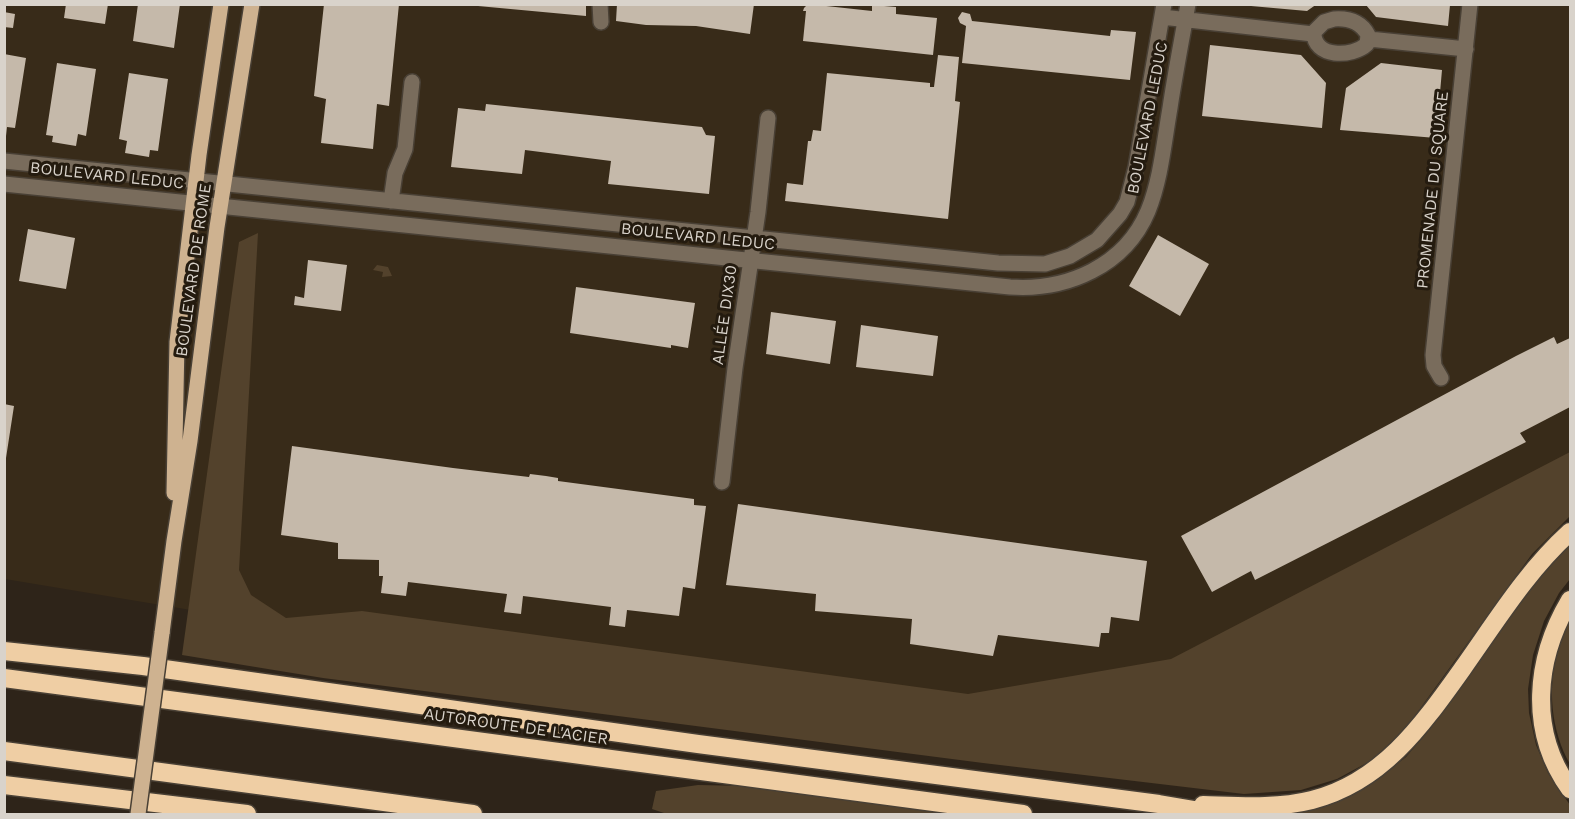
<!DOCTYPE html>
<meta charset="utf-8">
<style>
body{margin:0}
#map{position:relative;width:1575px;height:819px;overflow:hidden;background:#2e2419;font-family:"Work Sans",sans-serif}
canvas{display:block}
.frame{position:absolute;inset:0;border:6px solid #d9d3cb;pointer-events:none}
</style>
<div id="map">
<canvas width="1575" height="819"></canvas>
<div class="frame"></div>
</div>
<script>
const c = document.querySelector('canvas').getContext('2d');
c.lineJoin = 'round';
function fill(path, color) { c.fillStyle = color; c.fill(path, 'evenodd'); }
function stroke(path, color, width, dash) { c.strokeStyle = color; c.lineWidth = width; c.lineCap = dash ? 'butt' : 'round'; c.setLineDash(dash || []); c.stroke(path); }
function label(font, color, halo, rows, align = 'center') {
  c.font = font + ' "Work Sans",sans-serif'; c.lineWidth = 6; c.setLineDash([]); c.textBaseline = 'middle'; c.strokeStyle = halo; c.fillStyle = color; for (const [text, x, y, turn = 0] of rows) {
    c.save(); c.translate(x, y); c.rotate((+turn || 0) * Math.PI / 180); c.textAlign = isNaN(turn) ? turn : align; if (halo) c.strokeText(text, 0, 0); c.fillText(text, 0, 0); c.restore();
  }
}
fill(new Path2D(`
 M4,5h1566v481l-390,289 -1175,-196z`), '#382b19');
fill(new Path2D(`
 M258,233l-19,337 12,25 35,23 76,-7 606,83 203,-35 399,-207v64l-38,38 -126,174 -34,32 -35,19 -36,11 -57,4 -261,-31 -660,-85 -141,-23 57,-413z
 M377,265l11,2 4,9 -10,1 1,-5 -10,-2z
 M1570,543v36l-11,14 -15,28 -11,34 -5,34 1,24 7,32 12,28 22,32v9h-287l63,-18 30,-16 30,-23 23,-27 100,-142z
 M1570,620v144c-19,-33 -23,-77 -12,-114 2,-10 8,-20 12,-30z
 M698,785l49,1 202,28h-282l-15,-5 4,-18z`), '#53422c');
fill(new Path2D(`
 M66,4h42l-3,20 -41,-6z
 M138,4h42l-6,44 -41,-7z
 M324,4h75l-10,102 -12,-2 -4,45 -52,-6 5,-44 -12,-3z
 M478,4h108v12l-108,-10z
 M617,4h137l-4,30 -54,-8 -50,-1 -30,-4z
 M808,4l64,7v-6l24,2v7l41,4 -4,37 -130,-14 3,-30h-3l1,-3z
 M1251,4h66l-10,7 -56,-5z
 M1366,5h84l-2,21 -72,-9z
 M4,12l11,2 -2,14 -9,-1z
 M962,12l8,2 2,7 138,15 1,-6 25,2 -6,48 -168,-17 4,-37 -6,-3 -2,-5z
 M1210,45l91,10 25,28 -4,45 -120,-12z
 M4,54l22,4 -11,70 -8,-1 -1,9z
 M938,55l21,2 -4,44 5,1 -12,117 -163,-18 2,-18 16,2 5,-44h3l2,-11 8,1 6,-58 103,10v4h4z
 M57,63l39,6 -10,67 -8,-2 -2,12 -24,-4 1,-6 -7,-1z
 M1381,63l61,7 -6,68 -96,-8 6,-42z
 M129,73l39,6 -10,72 -8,-1 -1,7 -24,-4 2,-12 -8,-2z
 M486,104l216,23 4,8 9,1 -6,58 -101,-10 3,-23 -86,-11 -3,24 -71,-7 7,-59 27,3z
 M28,229l47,9 -9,51 -47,-8z
 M1158,235l51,29 -29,52 -51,-30z
 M308,260l39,5 -6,46 -47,-6 1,-9 9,2z
 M576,287l119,16 -7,45 -17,-3v3l-101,-15z
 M771,312l65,9 -6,43 -64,-10z
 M861,325l77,11 -5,40 -77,-9z
 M1554,337l3,7 13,-6v69l-50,26 6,9 -271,138 -4,-9 -39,21 -31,-56 335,-180z
 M4,404l10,2 -8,52h-2z
 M292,446l161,22 76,9 1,-3 16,2 12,2v3l136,18v6l12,1 -11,83 -12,-2 -4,29 -52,-6 -2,17 -16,-2 2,-18 -88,-11 -2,18 -17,-2 3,-18 -99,-12 -2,14 -25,-3 2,-17h-4v-16l-41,-1v-16l-57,-8z
 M738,504l409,57 -8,60 -28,-4 -2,16h-8l-2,14 -101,-12 -5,21 -83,-12 2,-25 -97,-8 1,-17 -90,-9z`), '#c5b9aa');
const minor = new Path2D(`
 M600,4l1,18
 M1162,17l151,17
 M1334,19c14,-1 27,3 34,16l-1,9c-15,14 -54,14 -53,-12l10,-10z
 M1369,39l97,10
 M4,161l994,102 47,1 25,-8 27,-16 23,-26 7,-12 9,-35 28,-163
 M4,184l1006,103c57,4 115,-21 138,-76 13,-32 16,-69 22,-103 5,-34 12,-69 18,-104
 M391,201l4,-28 10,-24 7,-67
 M1441,378l-7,-12 -1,-11 37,-351
 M722,482l13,-114 23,-156 10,-94`);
const major = new Path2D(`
 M174,493l3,-151 22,-187 22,-151
 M162,633l12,-92 16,-100 27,-214 35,-223`);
const highway = new Path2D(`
 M1570,600c-35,59 -42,131 0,189
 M4,651l139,15 555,78 461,60 59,10
 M4,678l1019,136
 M4,751l469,63
 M4,785l243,29
 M1203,805c36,1 73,4 109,-5 71,-18 111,-76 151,-132 34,-48 64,-97 107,-136`);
stroke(minor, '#494035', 18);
stroke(major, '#494035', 18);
stroke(highway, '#494035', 21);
stroke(minor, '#796c5c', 15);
stroke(major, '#ceb290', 15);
stroke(highway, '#efcea4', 18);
const majorBridge = new Path2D(`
 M138,814l24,-181`);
stroke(majorBridge, '#494035', 18, []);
stroke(majorBridge, '#ceb290', 15);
label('16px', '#d9d3cb', '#241b0f', [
 ["BOULEVARD LEDUC",1148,118,-79],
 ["BOULEVARD LEDUC",107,176,6],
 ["PROMENADE DU SQUARE",1433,190,-84],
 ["BOULEVARD LEDUC",698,237,6],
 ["BOULEVARD DE ROME",194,270,-82],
 ["ALLÉE DIX30",725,315,-82],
 ["AUTOROUTE DE L'ACIER",516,727,8]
]);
</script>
